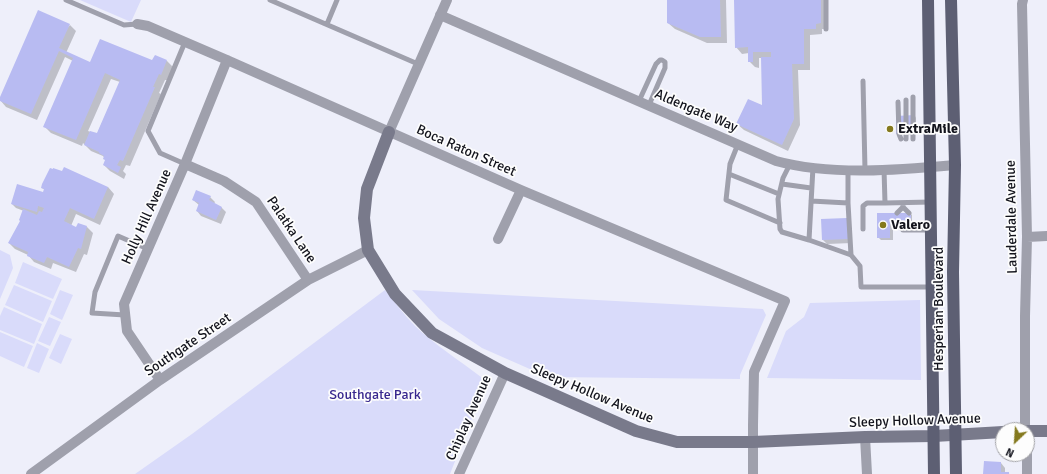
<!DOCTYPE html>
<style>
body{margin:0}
#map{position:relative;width:1047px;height:474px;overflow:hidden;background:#eeeffa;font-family:Signika,sans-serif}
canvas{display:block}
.north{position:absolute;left:995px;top:422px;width:40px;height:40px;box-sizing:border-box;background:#fdfdfd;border:1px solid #9f9fa3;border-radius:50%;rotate:205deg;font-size:11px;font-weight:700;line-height:16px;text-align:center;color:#12131c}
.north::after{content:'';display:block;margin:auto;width:14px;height:18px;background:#84791e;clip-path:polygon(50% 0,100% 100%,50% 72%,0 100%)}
</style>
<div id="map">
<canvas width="1047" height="474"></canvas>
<div class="north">N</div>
</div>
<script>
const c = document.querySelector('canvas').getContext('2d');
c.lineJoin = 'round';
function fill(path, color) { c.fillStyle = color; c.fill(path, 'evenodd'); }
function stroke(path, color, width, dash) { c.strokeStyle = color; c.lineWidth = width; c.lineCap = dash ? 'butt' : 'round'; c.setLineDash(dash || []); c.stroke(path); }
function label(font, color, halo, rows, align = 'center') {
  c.font = font + ' Signika,sans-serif'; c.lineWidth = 3.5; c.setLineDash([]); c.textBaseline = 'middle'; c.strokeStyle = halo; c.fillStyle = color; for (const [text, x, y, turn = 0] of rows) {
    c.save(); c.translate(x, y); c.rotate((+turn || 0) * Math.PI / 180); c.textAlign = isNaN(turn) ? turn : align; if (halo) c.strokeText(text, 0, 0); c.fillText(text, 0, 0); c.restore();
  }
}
fill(new Path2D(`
 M80,0h61l-10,22z
 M0,250l10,5 3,13 -13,31z
 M23,262l39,17 -9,20 -38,-16z
 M14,285l38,16 -9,21 -38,-17z
 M60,290l13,5 -11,25 -12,-6z
 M385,290c10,12 19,25 30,36 20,19 44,34 66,51l2,11 -4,12 -29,74h-315l57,-40z
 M412,290l351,19 3,6 -26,60v4l-192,-2 -66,-29 -43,-29z
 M920,300l1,80 -154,-2 19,-47 18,-14 6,-14z
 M4,307l38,17 -8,20 -34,-14v-14z
 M49,317l12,5 -11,24 -12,-5z
 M0,332l33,14 -9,21 -24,-11z
 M60,334l12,5 -11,25 -12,-6z
 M37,343l12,6 -10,24 -12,-5z`), '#d9dbfa');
fill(new Path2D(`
 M668,0h58l1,43h-20l-32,-14 -7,-6z
 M735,0h91l1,29h-5v5l-12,1v35h-12l2,55 -12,26 -44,-21 -7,-6 26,-18 -1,-48h-3v10l-4,-1 -6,-6v-8l-7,1 -6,-7z
 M70,25l6,6 -10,22 25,11 76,-3 6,6 -6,13h-2l-6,13 2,1 -31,72 -4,-1 -3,6 3,3 -2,5 -14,-8 -6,-6 2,-5 -3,-4 -12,-5 -8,-8 -1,3 -31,-13 -7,-7 29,-65 -8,-4 -28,63 -31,-13 -6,-7zM111,79l9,3 -23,52 -9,-3z
 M915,116l1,2v16l-18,1z
 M108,187l6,7 -14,31 -24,-11 -5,12 5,2 11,-1 6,6 -6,22 -3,-1 -8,18 -23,-9 -2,6 -17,-7 -6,-7 -13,-6 -6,-6 12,-21 3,-11 -8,-3 -4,-4 31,-11 2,-3 -3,-2z
 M210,197l5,5 -1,2 7,3 5,5 -5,12 -20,-8 -4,-5 2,-6 -6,-5z
 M878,214h33l1,1v9h-19v16h-12l-3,-3z
 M847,219l5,24 -25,1 -4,-4z
 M1001,463l4,5v5l5,1h-26z`), '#0003');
fill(new Path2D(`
 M667,0h53l1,37h-21l-33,-14z
 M734,0h87v23l-5,1v5h-12v35h-12l2,55 -12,26 -46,-21 12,-25 14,6 -1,-48h10v-5h-18v10h-5v-15l-13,1z
 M38,10l32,14 -11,24 31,14 10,-23 52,21 3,-5 12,5 -6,15 -2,-1 -6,13h2l-32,74 -3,-1 -3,5 4,2 -3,6 -15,-8 2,-5 -2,-1 1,-3 -5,-3v-1l-15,-7 6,-14 7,2 23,-53 -15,-7 -29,67 -33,-13 30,-69 -14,-7 -28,63 -31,-13v-4z
 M915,115v19h-19v-18z
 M64,167l44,20 -14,32 -24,-11 -6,13 12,6 2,-4 9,3 -6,23 -3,-1 -9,19 -22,-10 -3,6 -17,-7 1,-4 -20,-9 12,-22 -1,-1 4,-11 14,6 2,-4 3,1 2,-4 -6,-2 -1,6 -26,-8 6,-20 26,8 1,-3 -3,-1 1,-4 8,-16 3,1v-1l9,3z
 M196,190l15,6 -2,4 13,7 -6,13 -20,-9 3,-8 -7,-3z
 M877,213h34v10l-21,1v14h-13z
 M847,218l1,21 -26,1 -1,-21z
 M984,461l17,1v10h8v2h-26z`), '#b8bbf2');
stroke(new Path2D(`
 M66,0l58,25 13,-1
 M270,0l148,64
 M826,0v29
 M327,24l10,-24
 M863,81l2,89
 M913,97v42
 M906,100v39
 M639,101l17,-37 4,-4h2l3,2v6l-16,37
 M898,102l1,32 2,5
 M738,144l-8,20 -4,36 54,23
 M185,164l-25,-11 -12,-22 37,-89
 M790,164l-7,14 -5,21 2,30 2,3 27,8 42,15 9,11 1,21h71
 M884,169l1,34 46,-1
 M848,170v33l3,52
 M729,174l50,20
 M782,184l29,4
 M811,201l37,2
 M903,207l6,6
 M897,213l6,-6v-4
 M903,223v7l7,-7
 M897,224l6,6h28
 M863,229v-23l4,-3h18
 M809,240l4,-73
 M125,315l-33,-2 3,-21 23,-56 30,13`), '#9fa0ac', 5);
stroke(new Path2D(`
 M1023,0l-1,4 5,233 -2,79v114
 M440,15l336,146c55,15 123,9 179,4
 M137,24l11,2 79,34 294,130 264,111 -31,71 -1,53v49
 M389,132l58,-132
 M185,164l39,17 32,21 52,78
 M1027,237l20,-1
 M498,239l23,-49
 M160,380l-33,-49 -3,-27 61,-140 42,-104
 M865,437l2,37
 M1027,454v20
 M31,474l129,-94 148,-100 60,-30
 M459,474l46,-101`), '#9fa0ac', 10);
stroke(new Path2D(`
 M389,132l-22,57 -3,29 4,32 27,44 37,39 73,40 131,58 41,11h76l112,-5 69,-1 69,-4
 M1027,431h20`), '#797a8b', 12);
stroke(new Path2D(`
 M928,0l6,474
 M951,0l4,165 -2,107 3,202`), '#5d5f73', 12);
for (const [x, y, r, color] of [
 [890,129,4,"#84791e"],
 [883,225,4,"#84791e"]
]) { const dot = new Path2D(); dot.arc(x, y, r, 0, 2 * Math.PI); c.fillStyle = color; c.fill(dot); stroke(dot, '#fdfdfd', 1.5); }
label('14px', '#12131c', '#fdfdfd', [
 ["Aldengate Way",696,111,23],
 ["Boca Raton Street",466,151,24],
 ["Holly Hill Avenue",147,217,-66],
 ["Lauderdale Avenue",1012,217,-91],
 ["Palatka Lane",291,230,56],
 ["Hesperian Boulevard",939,309,-90],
 ["Southgate Street",188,345,-34],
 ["Sleepy Hollow Avenue",592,394,23],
 ["Chiplay Avenue",469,418,-66],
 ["Sleepy Hollow Avenue",915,421,-2]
]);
label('bold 14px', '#12131c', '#fdfdfd', [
 ["ExtraMile",898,129],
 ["Valero",891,225]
], 'left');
label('14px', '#38288e', '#fdfdfd', [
 ["Southgate Park",375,395]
]);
</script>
